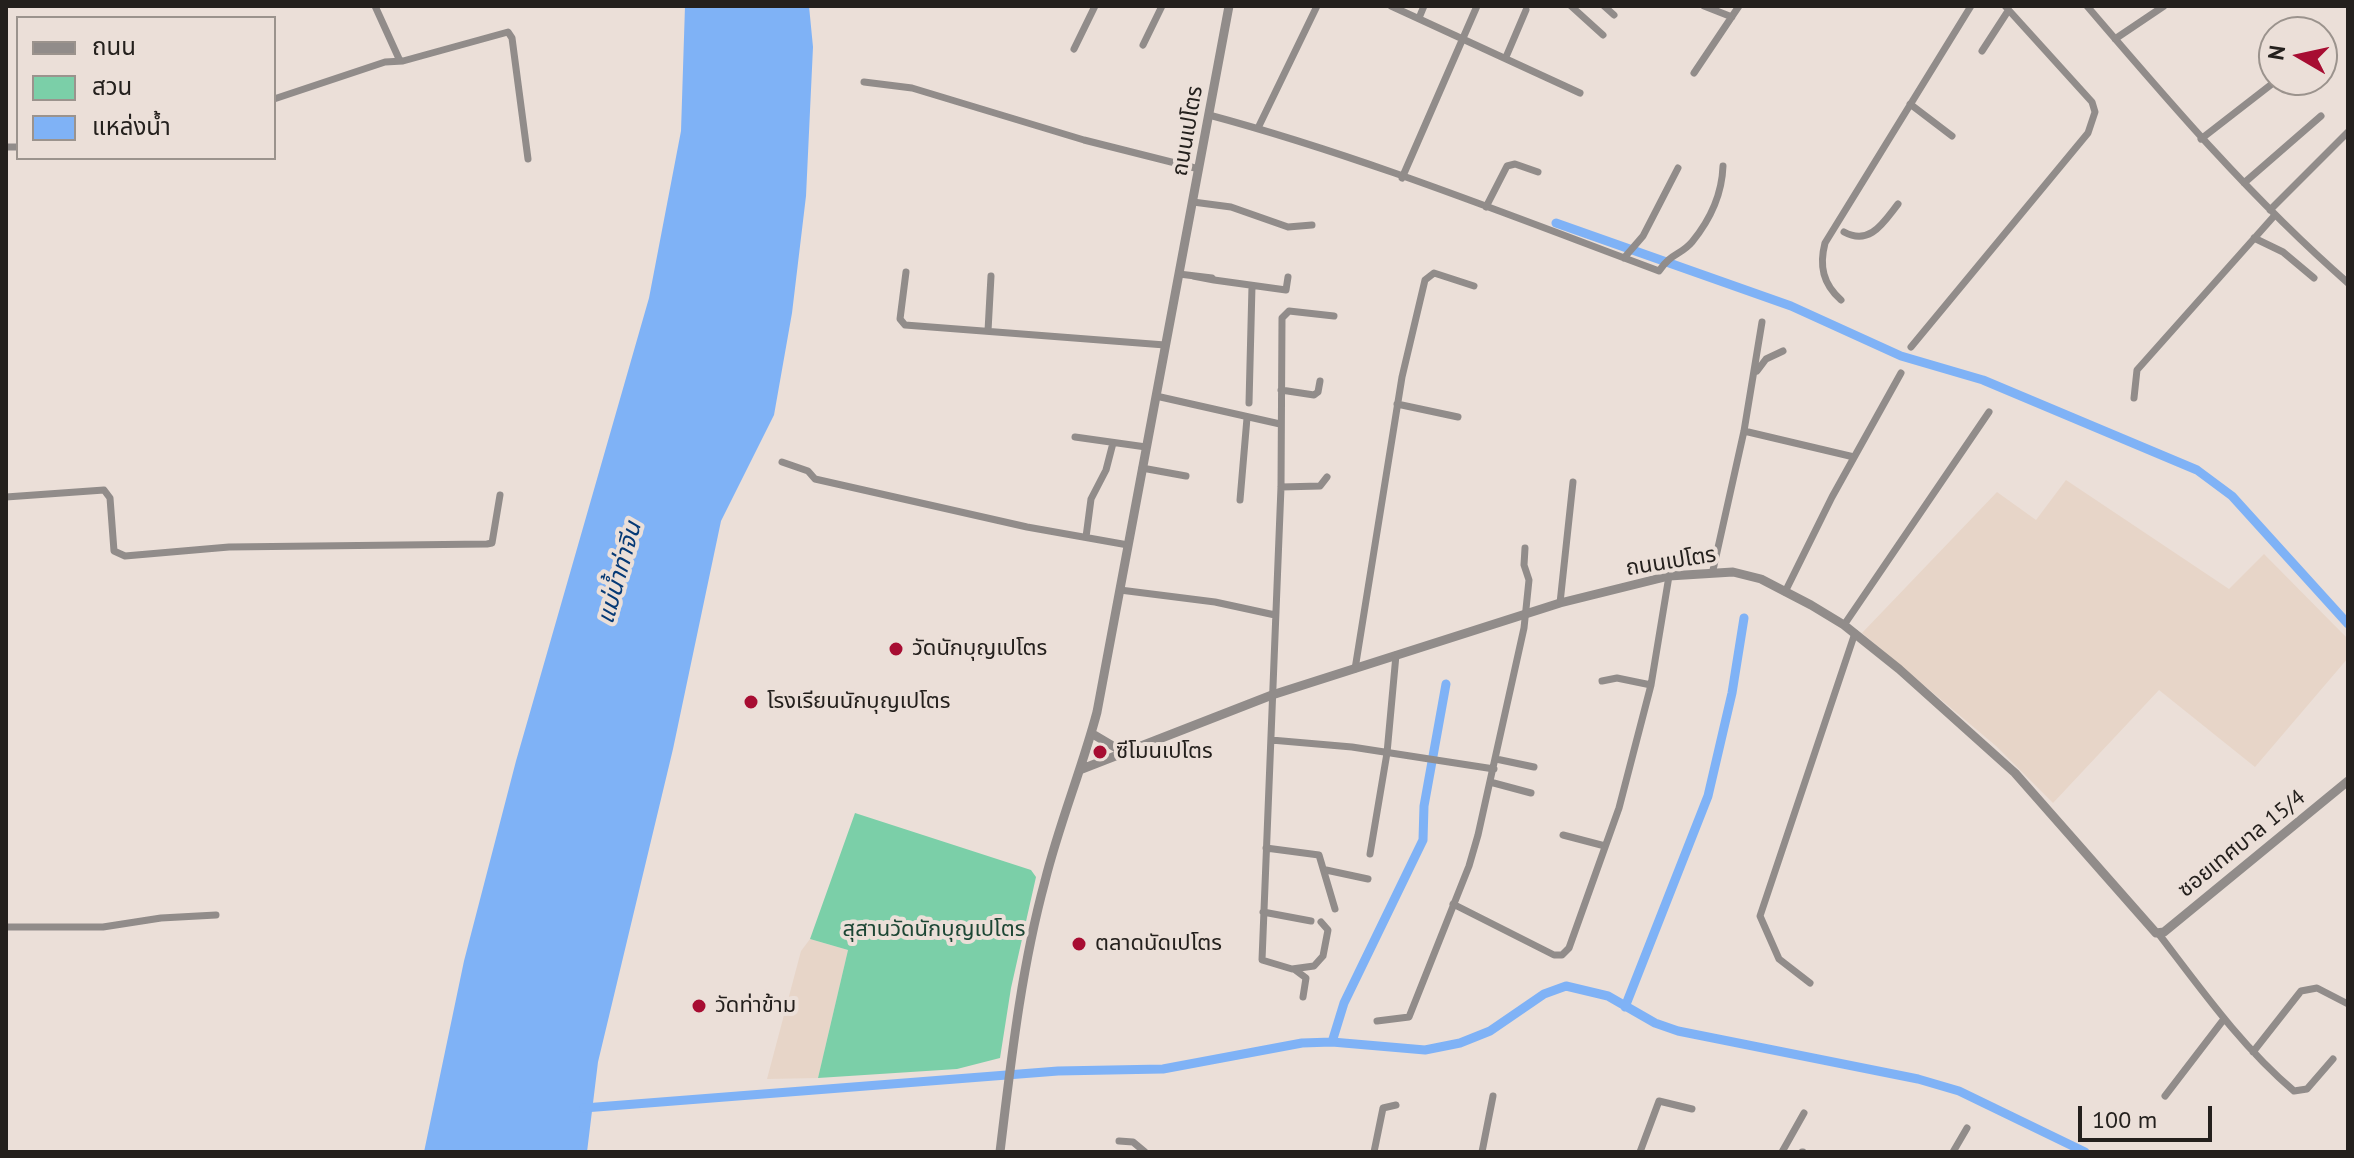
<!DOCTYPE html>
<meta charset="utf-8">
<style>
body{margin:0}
#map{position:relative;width:2354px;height:1158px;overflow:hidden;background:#ebdfd8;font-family:"PT Sans","Noto Sans Thai",sans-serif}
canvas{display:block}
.frame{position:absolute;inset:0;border:8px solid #24201d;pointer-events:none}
.legend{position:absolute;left:16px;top:16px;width:260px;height:144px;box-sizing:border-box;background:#ebdfd8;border:2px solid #9b938d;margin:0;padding:10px 14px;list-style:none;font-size:24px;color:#24201d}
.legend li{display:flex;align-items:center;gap:16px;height:40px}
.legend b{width:40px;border:2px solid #9b938d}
.north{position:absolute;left:2258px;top:16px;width:80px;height:80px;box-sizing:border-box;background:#ebdfd8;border:2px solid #9b938d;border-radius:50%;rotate:279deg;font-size:22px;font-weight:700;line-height:32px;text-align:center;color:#24201d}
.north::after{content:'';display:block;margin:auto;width:28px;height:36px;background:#a70d32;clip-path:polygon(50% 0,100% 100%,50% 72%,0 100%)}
.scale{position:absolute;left:2078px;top:1106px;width:134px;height:36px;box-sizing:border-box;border:4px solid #24201d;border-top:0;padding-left:10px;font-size:24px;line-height:28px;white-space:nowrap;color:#24201d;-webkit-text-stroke:6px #ebdfd8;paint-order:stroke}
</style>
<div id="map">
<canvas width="2354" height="1158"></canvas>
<div class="frame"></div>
<ul class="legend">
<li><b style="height:10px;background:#918c8a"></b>ถนน</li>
<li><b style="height:22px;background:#7bcfa8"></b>สวน</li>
<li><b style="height:22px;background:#7fb2f6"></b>แหล่งน้ำ</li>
</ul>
<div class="north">N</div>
<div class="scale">100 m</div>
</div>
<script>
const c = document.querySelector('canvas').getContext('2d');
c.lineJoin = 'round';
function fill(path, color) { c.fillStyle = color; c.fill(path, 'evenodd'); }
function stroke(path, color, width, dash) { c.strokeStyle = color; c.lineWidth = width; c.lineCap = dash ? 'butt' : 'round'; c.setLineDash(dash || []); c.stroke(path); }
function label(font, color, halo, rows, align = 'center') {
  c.font = font + ' "PT Sans","Noto Sans Thai",sans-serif'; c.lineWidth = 8; c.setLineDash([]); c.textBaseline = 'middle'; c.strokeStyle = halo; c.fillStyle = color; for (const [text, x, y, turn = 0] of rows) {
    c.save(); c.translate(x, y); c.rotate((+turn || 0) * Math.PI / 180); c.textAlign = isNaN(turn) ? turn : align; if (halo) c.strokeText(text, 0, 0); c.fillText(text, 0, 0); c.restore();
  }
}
fill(new Path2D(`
 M2066,480l163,109 35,-35 84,85v19l-93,109 -96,-77 -106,113 -57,-57 -134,-113 135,-141 39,28z
 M810,939l38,11 -30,128 -51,1 34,-128z`), '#e7d5c8');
fill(new Path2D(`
 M855,813l176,57 5,7 -25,111 -11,70 -43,11 -139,9 30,-128 -38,-11z`), '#7bcfa8');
fill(new Path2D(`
 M685,6h124l4,41 -7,149 -14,117 -18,102 -53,106 -48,228 -75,313 -11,90h-163l40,-191 52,-200 133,-463 32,-167z`), '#7fb2f6');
stroke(new Path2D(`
 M1556,223l235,83 110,50 82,24 214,90 35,26 116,128
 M1625,1007l83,-211 24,-103 12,-75
 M1332,1042l12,-39 79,-163 1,-34 22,-122
 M584,1108l474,-37 105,-2 139,-26 30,-1 93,8 35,-7 30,-12 54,-37 22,-8 42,10 47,27 23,8 240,48 41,12 126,61`), '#7fb2f6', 9);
stroke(new Path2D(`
 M375,6l25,55
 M1391,6l189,87
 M1571,6l32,29
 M1604,6l10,9
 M1704,6l28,11
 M2087,6c83,97 165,193 261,277
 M1419,18l5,-12
 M2115,39l49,-33
 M1143,45l19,-39
 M1074,49l21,-43
 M1982,51l26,-40
 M1506,57l20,-47
 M1694,73l45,-67
 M864,82l48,6 172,52 115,29
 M274,99l111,-37 18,-1 105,-29 4,6 16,121
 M1910,104l42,32
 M1209,115c153,41 302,101 450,156 12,-18 22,-16 33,-29 18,-22 30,-48 31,-76
 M1258,128l59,-122
 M2201,139l76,-59
 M6,147h12
 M1402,178l75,-172
 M2244,183l77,-67
 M1193,202l38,5 57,20 24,-2
 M1486,207l21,-41 8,-2 23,8
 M2270,210l78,-78
 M1844,232c26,14 39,-9 54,-28
 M2254,238l29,14 31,26
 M1624,258l19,-22 35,-68
 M906,272l-6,47 5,6 260,20
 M1179,274l33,4 2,2 -21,-4
 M1214,280l72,10 2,-13
 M1841,300c-18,-16 -22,-34 -16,-57l146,-237
 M988,331l3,-55
 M1911,347l177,-214 7,-21 -3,-10 -87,-96
 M1757,371l9,-12 17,-8
 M1281,390l33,5 4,-3 2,-11
 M1156,396l124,28
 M2134,398l3,-28 138,-155
 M1249,403l3,-117
 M1397,404l61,13
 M1744,431l110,26
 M1075,437l71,10
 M782,462l26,9 7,8 212,48 101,18
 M1142,468l44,8
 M1281,487l39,-1 7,-9
 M6,497l98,-7 6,8 4,53 11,5 104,-9 258,-3 5,-1 8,-48
 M1240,500l7,-82
 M1086,537l5,-38 15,-29 7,-27
 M1713,570l31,-139 18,-109
 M1120,590l95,12 60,13
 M1785,592l47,-95 69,-124
 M1560,603l13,-121
 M1844,625l145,-213
 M1355,669l47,-292 23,-97 9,-7 40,13
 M1602,681l15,-3 34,7
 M1271,740l81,7 142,22
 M1496,759l38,8
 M1490,782l41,11
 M1563,835l42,11
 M1266,848l53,7 16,54
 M1370,854l17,-101 9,-98
 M1326,870l42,9
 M1453,904l101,51h8l7,-7 50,-140 32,-123 18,-109
 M1263,912l48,9
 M1321,922l7,8 -5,26 -9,10 -22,3 -30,-9 19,-473 1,-169 7,-7 45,5
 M6,927h97l58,-9 55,-3
 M2158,933c43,56 83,113 136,158l13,-2 26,-30
 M1294,969l12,9 -3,19
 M1810,983l-31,-24 -19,-43 95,-283
 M1377,1021l32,-4 60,-151 9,-31 46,-207 5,-48 -5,-15 1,-17
 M2253,1052l48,-61 16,-3 31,16
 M2165,1096l59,-77
 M1119,1141l14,1 12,10
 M1374,1152l9,-44 13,-3
 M1482,1152l11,-56
 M1640,1152l19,-51 33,8
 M1782,1152l22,-39
 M1802,1152h1
 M1953,1152l14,-24`), '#918c8a', 7);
stroke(new Path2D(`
 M1091,733l32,19
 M1082,769l190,-74 288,-92 109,-27 64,-4 28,7 50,26 33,20 55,44 116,104 141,160 8,-1 184,-151
 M1000,1152c11,-91 21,-183 45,-271 14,-57 37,-112 52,-169l132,-706`), '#918c8a', 9);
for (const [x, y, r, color] of [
 [896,649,8,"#a70d32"],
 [751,702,8,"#a70d32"],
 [1100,752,8,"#a70d32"],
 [1079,944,8,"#a70d32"],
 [699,1006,8,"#a70d32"]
]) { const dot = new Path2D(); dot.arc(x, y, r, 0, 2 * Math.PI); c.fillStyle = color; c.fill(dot); stroke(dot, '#ebdfd8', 3); }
label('22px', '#24201d', '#ebdfd8', [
 ["ถนนเปโตร",1188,131,-80],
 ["ถนนเปโตร",1671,562,-9],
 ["ซอยเทศบาล 15/4",2242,844,-39]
]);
label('22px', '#24201d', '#ebdfd8', [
 ["วัดนักบุญเปโตร",912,649],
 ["โรงเรียนนักบุญเปโตร",767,702],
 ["ซีโมนเปโตร",1116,752],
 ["ตลาดนัดเปโตร",1095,944],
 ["วัดท่าข้าม",715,1006]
], 'left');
label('22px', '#1c4634', '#ebdfd8', [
 ["สุสานวัดนักบุญเปโตร",934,930]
]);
label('italic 24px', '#053975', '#ebdfd8', [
 ["แม่น้ำท่าจีน",620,573,-74]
]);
</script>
